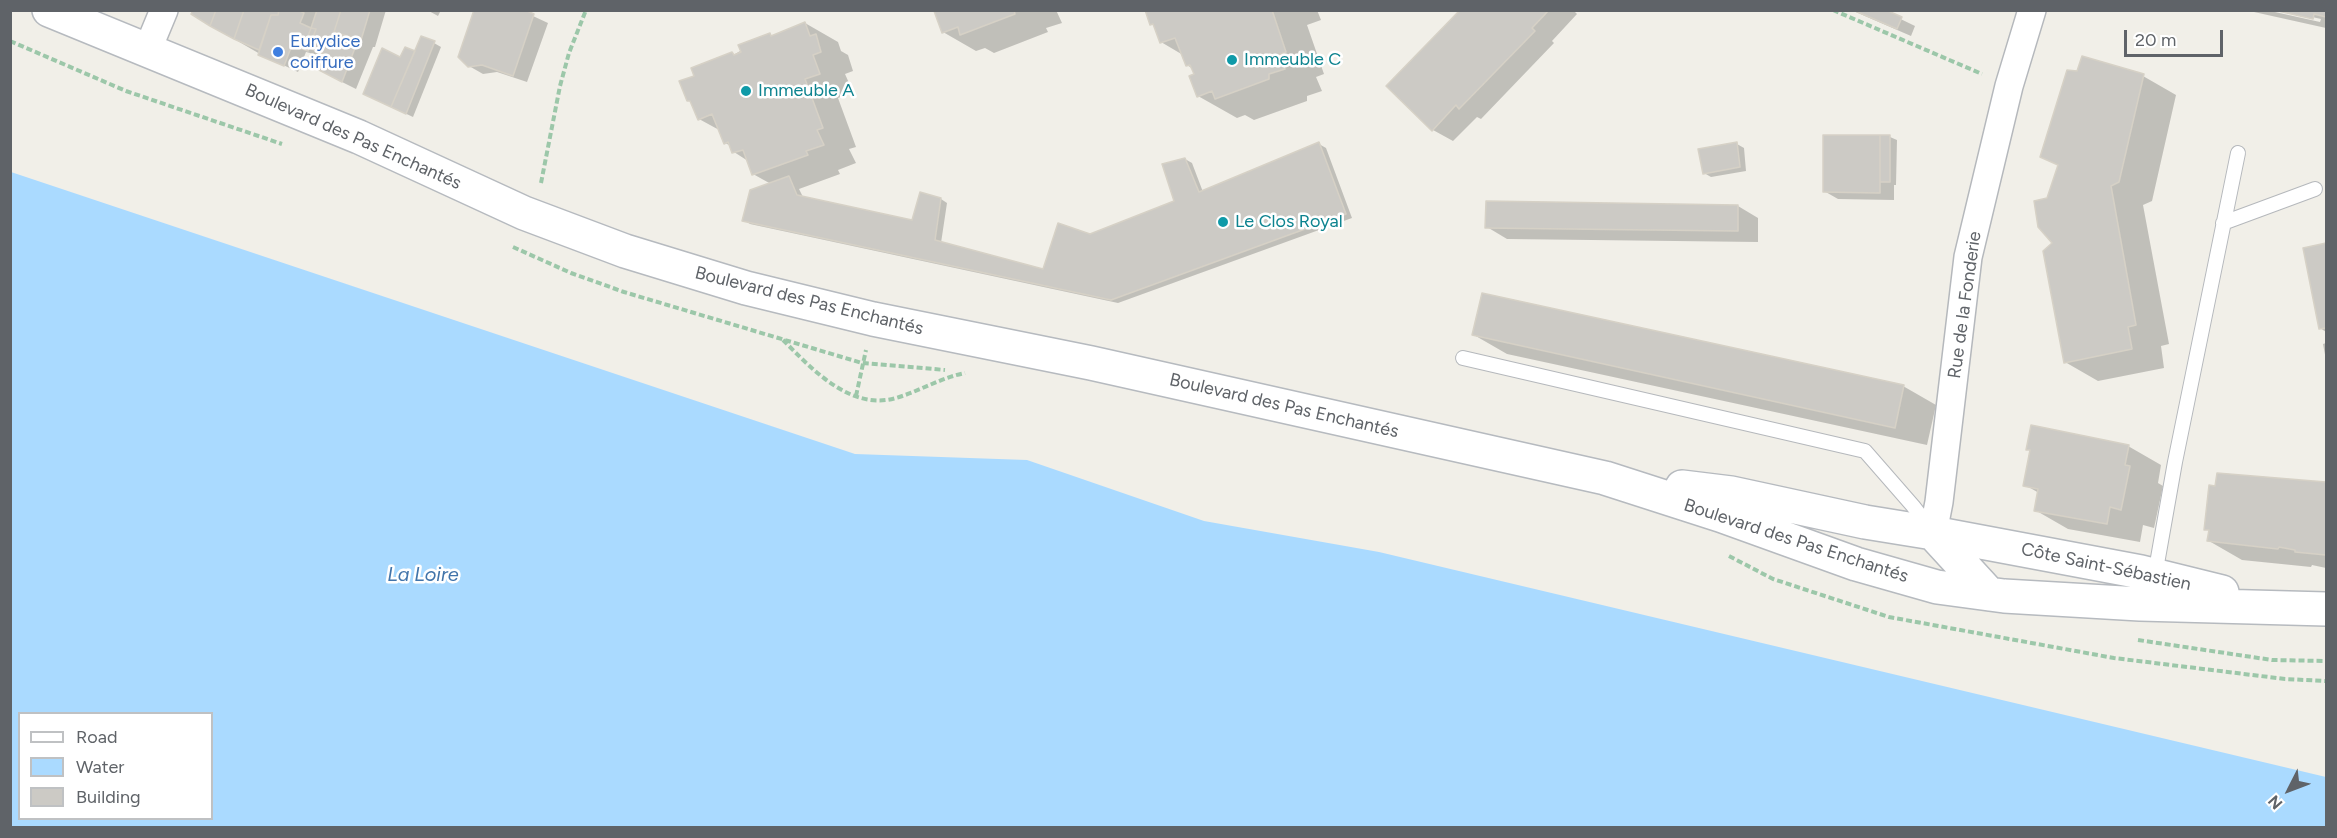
<!DOCTYPE html>
<meta charset="utf-8">
<style>
body{margin:0}
#map{position:relative;width:2337px;height:838px;overflow:hidden;background:#f1efe8;font-family:Figtree,sans-serif}
canvas{display:block}
.frame{position:absolute;inset:0;border:12px solid #5f6368;pointer-events:none}
.legend{position:absolute;left:18px;top:712px;width:195px;height:108px;box-sizing:border-box;background:#fff;border:2px solid #bfc1c3;margin:0;padding:8px 10px;list-style:none;font-size:18px;color:#5f6368}
.legend li{display:flex;align-items:center;gap:12px;height:30px}
.legend b{width:30px;border:2px solid #bfc1c3}
.north{position:absolute;left:2259px;top:760px;width:60px;height:60px;-webkit-text-stroke:4px #fff;paint-order:stroke;rotate:228deg;font-size:16px;font-weight:700;line-height:24px;text-align:center;color:#5f6368}
.north::after{content:'';display:block;margin:auto;width:21px;height:27px;background:#5f6368;clip-path:polygon(50% 0,100% 100%,50% 72%,0 100%)}
.scale{position:absolute;left:2124px;top:30px;width:99px;height:27px;box-sizing:border-box;border:3px solid #5f6368;border-top:0;padding-left:8px;font-size:18px;line-height:21px;white-space:nowrap;color:#5f6368;-webkit-text-stroke:4px #fff;paint-order:stroke}
</style>
<div id="map">
<canvas width="2337" height="838"></canvas>
<div class="frame"></div>
<ul class="legend">
<li><b style="height:8px;background:#fff"></b>Road</li>
<li><b style="height:16px;background:#aadaff"></b>Water</li>
<li><b style="height:16px;background:#cccac5"></b>Building</li>
</ul>
<div class="north">N</div>
<div class="scale">20 m</div>
</div>
<script>
const c = document.querySelector('canvas').getContext('2d');
c.lineJoin = 'round';
function fill(path, color) { c.fillStyle = color; c.fill(path, 'evenodd'); }
function stroke(path, color, width, dash) { c.strokeStyle = color; c.lineWidth = width; c.lineCap = dash ? 'butt' : 'round'; c.setLineDash(dash || []); c.stroke(path); }
function label(font, color, halo, rows, align = 'center') {
  c.font = font + ' Figtree,sans-serif'; c.lineWidth = 5; c.setLineDash([]); c.textBaseline = 'middle'; c.strokeStyle = halo; c.fillStyle = color; for (const [text, x, y, turn = 0] of rows) {
    c.save(); c.translate(x, y); c.rotate((+turn || 0) * Math.PI / 180); c.textAlign = isNaN(turn) ? turn : align; if (halo) c.strokeText(text, 0, 0); c.fillText(text, 0, 0); c.restore();
  }
}
fill(new Path2D(`
 M11,172l844,282 172,6 177,61 175,31 947,225v50h-2315zM20,714h192v104h-192z`), '#aadaff');
fill(new Path2D(`
 M194,10h192l-11,37h-2l-17,42 -22,-11 -8,-22 -7,-4 -1,3 -12,-3 -8,20 -38,-18 -50,-29z
 M427,10h14l-3,6z
 M520,10l28,13 -21,59 -30,-10 -14,2 -14,-8z
 M941,10h115l6,13 -16,5 2,4 -54,21 -9,-5 -9,3 -33,-19z
 M1146,10h171l4,10 -14,5 17,49 -8,3 6,14 -15,5v5l-53,19 -9,-5 -8,3 -39,-22 -5,-27 -6,-4 -4,-10 -22,-13 -5,-16 -4,-2z
 M1462,10h111l4,4 -25,27 2,2 -73,76 -4,-2 -24,24 -20,-11z
 M1851,10h31l33,16 -4,10z
 M2245,10h21l54,12 1,-3 -40,-9h45v18z
 M805,23l33,19 3,9 7,4 5,16 -8,3 8,18 -15,6 18,49 -7,2 7,14 -18,7 2,4 -41,15 4,8 110,25 28,-23 6,4 -6,40 103,28 46,-35 86,-34 9,-43 7,4 11,29 116,-48 7,4 26,70 -234,85 -368,-79 -6,-4 27,-36 -18,-10 -5,-13 -14,-9 -3,-6 -6,-3 -4,-12 -22,-12 -6,-16 -5,-3 8,-23 73,-43 5,3z
 M434,43l7,4 -28,70 -34,-16 22,-42z
 M2143,76l33,19 -24,106 -9,4 26,139 -8,2 3,22 -66,13 -33,-19 -17,-163 11,-33 -17,-10z
 M1890,137l7,3 -1,45h-2v15l-56,-1 -14,-8z
 M1737,144l7,4 2,23 -35,6 -7,-4z
 M1488,203l250,3 20,12v24l-251,-3 -20,-12z
 M2326,245v87l-6,-4 -15,-79z
 M1474,335l429,51 33,19 -9,40 -420,-91z
 M2326,343v17l-3,-16z
 M2128,446l33,19 -3,18 5,3 -9,42 -11,-3 -3,17 -72,-13 -33,-19 4,-17 -14,-8 7,-34 -4,-2z
 M2218,475l108,9v84l-14,-3 -1,2 -69,-7 -33,-19 1,-10 -4,-2z`), '#0003');
const building = new Path2D(`
 M193,10h23l-6,16 -19,-12z
 M216,10h28l-10,29 -24,-13z
 M244,10h35l-1,5h-7l-12,35 -25,-11z
 M279,10h19l6,3 -4,10 11,5 -8,21 -11,-4 -8,21 -26,-11 13,-40h7z
 M317,10h24l-7,22 24,8 -16,42 -23,-12 6,-16 -16,-6 7,-19 -5,-1z
 M341,10h29l-9,30 -27,-8z
 M474,10h51l9,4 -21,62 -31,-11 -14,2 -10,-10z
 M937,10h77l1,4 -55,21 -2,-8 -16,6 -8,-22z
 M1145,10h127l14,42 -7,3 6,14 -16,5v5l-54,20 -3,-8 -15,6 -8,-21 5,-2 -4,-9 -4,1 -11,-28 -15,5 -7,-19 -3,1z
 M1460,10h89l-17,18 3,3 -76,78 -3,-4 -24,26 -46,-45z
 M1853,10h33l16,7 -5,12z
 M2274,10h52v7l-12,-3 -1,5z
 M805,22l5,14 6,-2 5,18 -8,3 7,19 -15,5 18,49 -6,2 7,15 -18,6 2,4 -56,20 -9,-25 -11,3 -4,-11 -4,2 -12,-30 -14,6 -8,-19h-3l-8,-20 15,-5 -3,-8 41,-16 2,3 7,-3 -3,-7 32,-12 1,3z
 M311,28l5,1 -8,22 -5,-2z
 M421,36l14,5 -29,73 -15,-7z
 M405,47l10,4 -24,56 -28,-13 19,-46 18,9z
 M2082,56l62,18 -25,108 -8,4 25,139 -8,2 4,22 -68,14 -21,-112 9,-8 -14,-16 -4,-26 13,-3 11,-33 -18,-8 27,-87 10,1z
 M1823,135h57v58l-57,-1z
 M1880,135h10v47h-10z
 M1319,142l27,72 -235,86 -369,-79 8,-31 39,-14 8,19 115,25 8,-28 21,6 -6,42 108,29 15,-46 32,11 84,-33 -12,-37 23,-6 14,34z
 M1737,142l3,25 -37,7 -5,-25z
 M1486,201l252,4v26l-253,-3z
 M2326,243v85l-7,1 -16,-81z
 M1482,293l422,92 -9,43 -423,-93z
 M2031,425l98,20 -4,20 5,1 -9,44 -11,-3 -3,17 -73,-13 4,-22 -15,-3 7,-36h-4z
 M2217,473l109,9v73l-31,-3v-2l-16,-3 -1,2 -71,-8 2,-11h-5l5,-45 6,1z`);
fill(building, '#cccac5');
stroke(building, '#d6d1c6', 1.5);
const service = new Path2D(`
 M2223,223l92,-34
 M1463,358l402,93 48,55 17,22
 M2155,575l20,-113 63,-309`);
const minor = new Path2D(`
 M147,51l17,-41
 M1933,533l6,-31 29,-245 41,-171 23,-76`);
const secondary = new Path2D(`
 M49,10l310,127 165,76 101,38 121,37 127,31 218,44 514,115 115,37 136,49 81,23 67,9 136,8 186,5
 M1682,487l49,6 134,29 68,11 208,39 81,20
 M1933,533l56,61`);
stroke(service, '#b5b8bc', 16);
stroke(minor, '#b5b8bc', 30);
stroke(secondary, '#b6babf', 36);
stroke(new Path2D(`
 M1833,10l149,64
 M10,41l116,50 156,53
 M541,183l19,-97 9,-33 17,-43
 M513,247l58,26 53,19 238,71 83,7
 M783,340c29,29 67,71 113,58 24,-7 44,-20 69,-25
 M856,396l10,-46
 M1729,556l44,23 116,38 225,41 171,21 41,2
 M2138,640l134,20 54,1`), '#9cc7a9', 4, [6, 3]);
stroke(service, '#fff', 14);
stroke(minor, '#fff', 27);
stroke(secondary, '#fff', 33);
for (const [x, y, r, color] of [
 [278,52,6,"#3f7fe0"],
 [1232,60,6,"#0f9aa8"],
 [746,91,6,"#0f9aa8"],
 [1223,222,6,"#0f9aa8"]
]) { const dot = new Path2D(); dot.arc(x, y, r, 0, 2 * Math.PI); c.fillStyle = color; c.fill(dot); stroke(dot, '#fff', 2); }
label('18px', '#366cbe', '#fff', [
 ["Eurydice",290,42],
 ["coiffure",290,63]
], 'left');
label('18px', '#0d838f', '#fff', [
 ["Immeuble C",1244,60],
 ["Immeuble A",758,91],
 ["Le Clos Royal",1235,222]
], 'left');
label('18px', '#5f6368', '#fff', [
 ["Boulevard des Pas Enchantés",353,137,24],
 ["Boulevard des Pas Enchantés",809,301,14],
 ["Rue de la Fonderie",1965,305,-82],
 ["Boulevard des Pas Enchantés",1284,406,13],
 ["Boulevard des Pas Enchantés",1796,541,18],
 ["Côte Saint-Sébastien",2106,567,12]
]);
label('italic 20px', '#4174aa', '#fff', [
 ["La Loire",423,575]
]);
</script>
